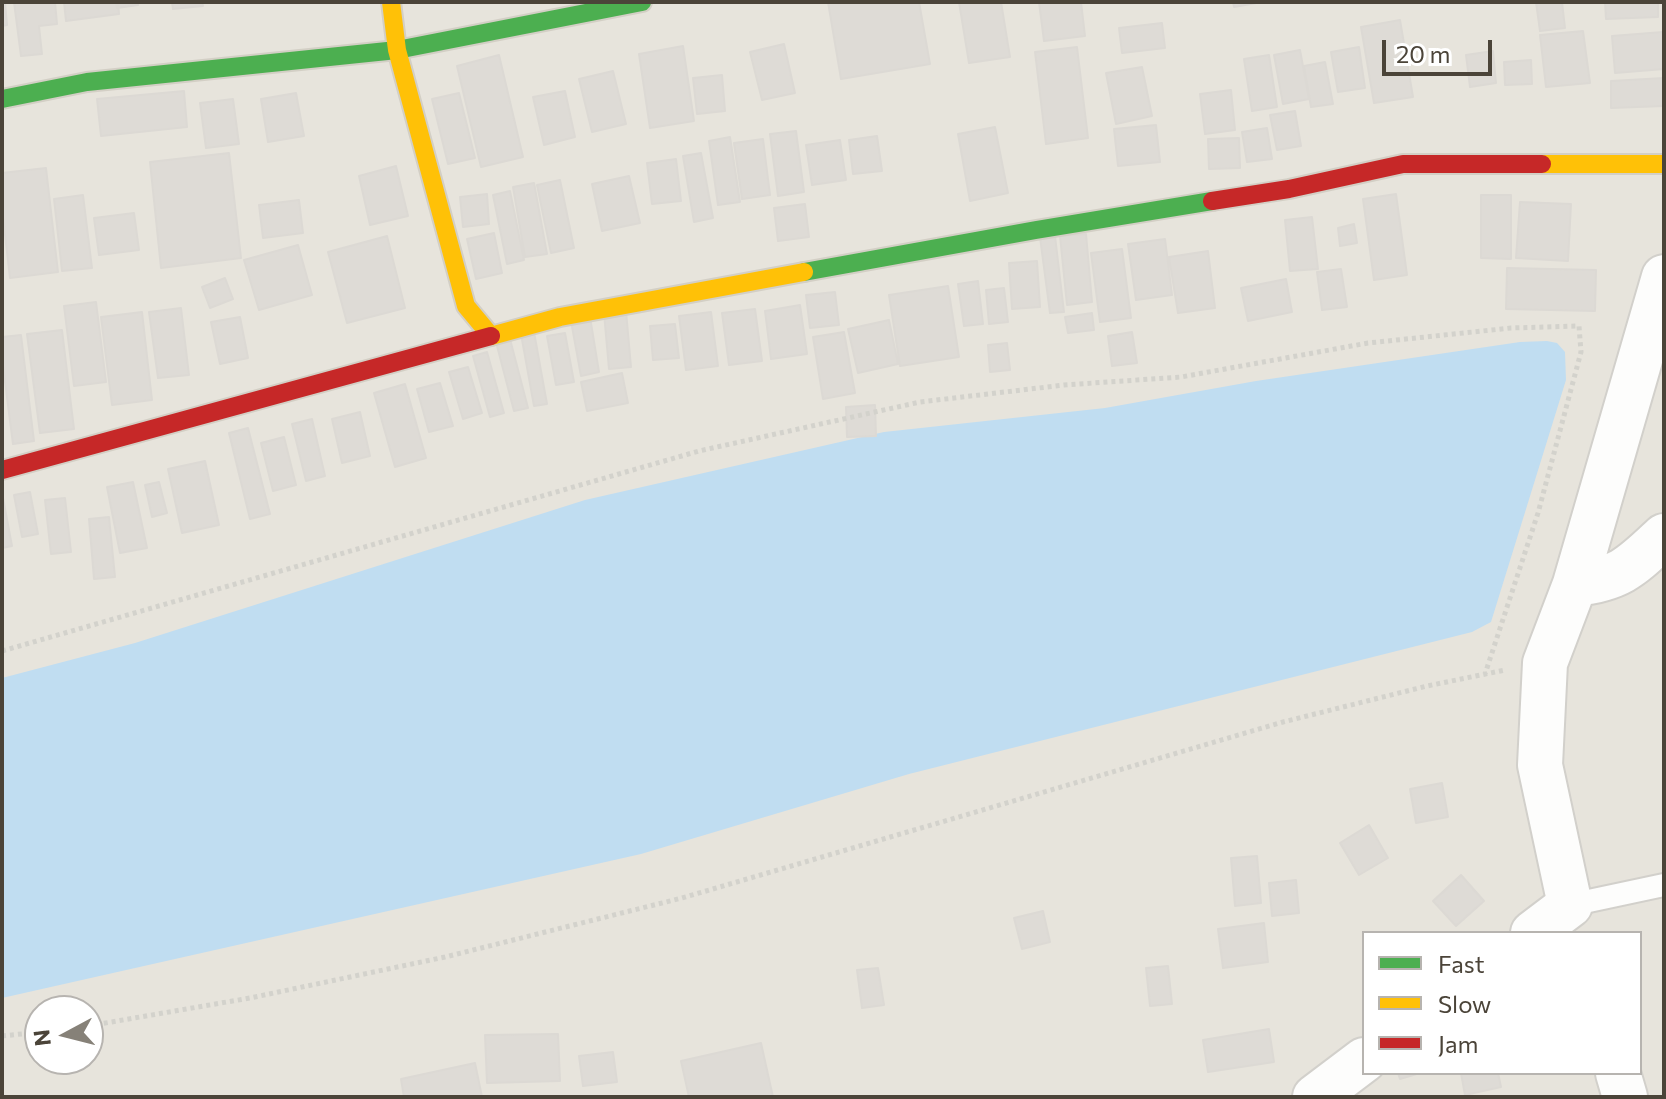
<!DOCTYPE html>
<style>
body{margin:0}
#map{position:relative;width:1666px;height:1099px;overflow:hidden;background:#f4f2ee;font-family:Commissioner,sans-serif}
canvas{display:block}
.frame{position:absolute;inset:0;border:4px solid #4b4439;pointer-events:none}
.legend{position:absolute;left:1362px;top:931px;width:280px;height:144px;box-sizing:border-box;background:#fff;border:2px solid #b7b4b0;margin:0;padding:10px 14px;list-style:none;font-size:24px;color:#4b4439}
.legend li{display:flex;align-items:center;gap:16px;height:40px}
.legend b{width:40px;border:2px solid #b7b4b0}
.north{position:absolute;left:24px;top:995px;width:80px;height:80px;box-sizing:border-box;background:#fff;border:2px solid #b7b4b0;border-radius:50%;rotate:263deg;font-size:22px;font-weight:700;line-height:32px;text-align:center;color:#4b4439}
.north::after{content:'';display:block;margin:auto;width:28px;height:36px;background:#868178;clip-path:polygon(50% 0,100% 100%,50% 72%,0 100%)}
.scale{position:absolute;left:1382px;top:40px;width:110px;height:36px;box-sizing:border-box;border:4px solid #4b4439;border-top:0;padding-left:10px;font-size:24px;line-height:28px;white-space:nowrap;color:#4b4439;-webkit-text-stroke:6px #fff;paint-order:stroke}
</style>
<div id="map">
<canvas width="1666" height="1099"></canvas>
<div class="frame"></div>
<ul class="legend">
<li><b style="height:10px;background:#4caf50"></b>Fast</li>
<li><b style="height:10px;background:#ffc107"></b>Slow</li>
<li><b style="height:10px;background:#c62828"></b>Jam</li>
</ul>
<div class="north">N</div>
<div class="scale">20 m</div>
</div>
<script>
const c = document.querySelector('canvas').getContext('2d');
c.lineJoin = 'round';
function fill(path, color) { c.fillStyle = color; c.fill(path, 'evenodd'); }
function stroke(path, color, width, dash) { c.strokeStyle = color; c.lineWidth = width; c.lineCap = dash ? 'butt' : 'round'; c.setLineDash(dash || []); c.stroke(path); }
fill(new Path2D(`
 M2,2h1662v1095h-1662zM1364,933h276v140h-276zM40,1011h48v48h-48z`), '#e7e4dc');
fill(new Path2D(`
 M1547,341l10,2 8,9 1,28 -75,242 -19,10 -563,142 -268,80 -639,144v-320l133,-35 450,-143 299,-68 221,-24 151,-27 264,-39z`), '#c0ddf1');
const building = new Path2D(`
 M2,2h3l2,23 -5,1z
 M14,2h41l2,22 -18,2 3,28 -21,2z
 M64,2h54l1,12 -53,7z
 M116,2h21l1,3 -21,3z
 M172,2h30l1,4 -30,3z
 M828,2h91l11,62 -89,15z
 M959,2h42l9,55 -41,6z
 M1039,2h42l4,34 -41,5z
 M1233,2h29l-28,5z
 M1536,2h26l3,26 -25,3z
 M1605,2h53v15l-52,2z
 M1400,20l13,77 -39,6 -13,-76z
 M1162,23l3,25 -43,5 -3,-25z
 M1583,31l7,52 -44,4 -6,-52z
 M1663,32l1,37 -49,4 -3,-37z
 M784,44l11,49 -33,7 -12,-48z
 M683,46l11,75 -44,7 -11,-74z
 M1077,47l11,91 -42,6 -11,-92z
 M1359,47l6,41 -27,4 -7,-40z
 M1300,50l9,49 -26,5 -9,-49z
 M1493,51l3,32 -26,4 -4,-32z
 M499,55l24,102 -42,10 -24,-101z
 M1269,55l8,52 -25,4 -8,-52z
 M1531,60l1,24 -27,1 -1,-23z
 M1325,62l8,42 -22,3 -7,-41z
 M1142,67l10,49 -36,8 -10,-51z
 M613,71l13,53 -34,8 -13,-53z
 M722,75l3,36 -28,3 -4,-36z
 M1664,78v28l-53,2v-27z
 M1231,90l4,40 -30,4 -5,-40z
 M184,91l3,36 -86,9 -4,-37z
 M565,91l10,46 -31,8 -11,-48z
 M296,93l8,43 -36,6 -7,-43z
 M459,93l16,65 -27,6 -16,-65z
 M233,99l6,45 -33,4 -6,-45z
 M1295,111l6,35 -24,4 -7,-35z
 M1156,125l4,37 -42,4 -4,-37z
 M995,127l13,66 -38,8 -12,-67z
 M1267,128l5,31 -25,3 -5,-30z
 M796,131l8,61 -26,4 -8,-62z
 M877,136l5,35 -29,3 -4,-34z
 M730,137l10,65 -22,3 -9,-64z
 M1239,138l1,30 -31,1 -1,-30z
 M763,139l7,56 -28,4 -8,-56z
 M840,140l6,40 -34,5 -6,-40z
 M229,153l12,105 -80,10 -11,-106z
 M701,153l12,65 -19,4 -11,-66z
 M676,159l5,42 -29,3 -5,-41z
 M396,166l12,50 -38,9 -11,-49z
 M46,168l12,104 -48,6 -8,-69v-36z
 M629,176l11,47 -38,8 -10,-47z
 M560,180l14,68 -23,5 -14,-68z
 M534,183l13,71 -22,3 -12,-70z
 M510,191l14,69 -17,4 -14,-69z
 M487,194l2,30 -26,3 -3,-30z
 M1396,194l11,81 -33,5 -11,-81z
 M83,195l9,73 -30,3 -8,-72z
 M1481,195h30v64l-30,-1z
 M299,200l4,33 -40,5 -4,-33z
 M1520,202l51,2 -3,57 -52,-3z
 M805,204l4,33 -31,4 -4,-33z
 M134,213l5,37 -40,5 -5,-37z
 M1312,217l6,52 -28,2 -5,-51z
 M1354,224l3,19 -17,3 -2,-18z
 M494,233l8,40 -26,6 -9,-40z
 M1086,234l6,68 -25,3 -7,-69z
 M387,236l18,72 -58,15 -19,-71z
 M1055,236l9,76 -14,1 -10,-76z
 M1165,239l7,56 -36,5 -8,-56z
 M298,245l14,50 -53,15 -15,-50z
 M1122,249l9,69 -31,4 -9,-69z
 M1208,251l7,57 -37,5 -9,-56z
 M1037,261l3,46 -28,2 -3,-46z
 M1507,268l89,2 -1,41 -89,-2z
 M1341,269l6,38 -25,3 -5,-38z
 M225,278l8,21 -23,9 -8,-21z
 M1286,279l6,33 -44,9 -7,-33z
 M978,281l5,43 -19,2 -6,-42z
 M948,286l11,71 -59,9 -11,-71z
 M1004,288l4,34 -19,2 -3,-34z
 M835,292l4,33 -29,3 -4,-33z
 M96,302l10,80 -32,4 -10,-80z
 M800,305l7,49 -36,5 -6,-48z
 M181,308l8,67 -31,3 -9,-66z
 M755,309l7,52 -33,4 -7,-52z
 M626,311l5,56 -22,2 -5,-56z
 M142,312l10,88 -40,5 -11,-88z
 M711,312l7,54 -32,4 -7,-54z
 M1092,313l2,17 -26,3 -3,-16z
 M240,317l8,41 -28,6 -9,-42z
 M590,317l9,55 -18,4 -10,-55z
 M889,320l9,44 -40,9 -10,-44z
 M675,324l4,34 -26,2 -3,-34z
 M62,330l12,99 -34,4 -13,-99z
 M534,332l13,72 -13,2 -13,-72z
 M844,332l11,61 -32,6 -10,-62z
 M1132,332l5,31 -25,3 -4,-30z
 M565,333l9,49 -18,3 -9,-49z
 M21,335l13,106 -21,3 -11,-86v-21z
 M510,339l18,69 -14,3 -18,-69z
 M1007,343l3,27 -20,2 -2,-27z
 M487,352l17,61 -14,4 -17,-61z
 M468,367l14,46 -19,6 -14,-47z
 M622,373l6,30 -41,8 -6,-29z
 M440,383l13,43 -24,6 -12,-43z
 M405,384l21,74 -31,9 -21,-74z
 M875,405l1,31 -29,1 -1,-30z
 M360,412l10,44 -28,7 -10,-44z
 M312,419l13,57 -19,5 -14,-57z
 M248,428l22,86 -20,5 -21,-86z
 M284,437l12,48 -23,6 -12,-48z
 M205,461l14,64 -37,8 -14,-64z
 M133,482l14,66 -27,5 -13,-66z
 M159,482l8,31 -15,4 -7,-32z
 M30,492l8,42 -16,3 -8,-42z
 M3,498l9,48 -10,2v-49z
 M65,498l6,54 -20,2 -6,-54z
 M109,517l6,60 -21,2 -5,-60z
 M1442,783l6,34 -32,6 -6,-34z
 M1369,825l19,33 -29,17 -19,-32z
 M1257,856l4,47 -26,3 -4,-48z
 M1461,875l23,26 -28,25 -23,-25z
 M1296,880l3,33 -27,3 -3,-33z
 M1043,911l7,31 -28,7 -8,-31z
 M1264,923l4,39 -45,6 -5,-39z
 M1168,966l4,38 -22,2 -4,-38z
 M878,968l6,37 -22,3 -5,-38z
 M1269,1029l5,33 -66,10 -5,-32z
 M558,1034l2,47 -73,2 -2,-48z
 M761,1043l12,54h-84l-8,-36z
 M613,1052l4,30 -34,4 -4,-30z
 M475,1063l7,34h-78l-3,-18z
 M1398,1073h22l-20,6z
 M1461,1073h37l3,14 -36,8z`);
fill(building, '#dedbd6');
stroke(building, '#dcd9d4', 2);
const lane = new Path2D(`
 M1570,905l94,-20`);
const street = new Path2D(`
 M1575,584l89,-307
 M1533,933l37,-28 -30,-140 5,-102 30,-79c46,-5 57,-18 89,-48
 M1618,1073l7,24
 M1315,1097l49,-37`);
const fast = new Path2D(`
 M2,99l85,-17 310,-32 245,-48
 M804,272l232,-42 176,-29`);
const slow = new Path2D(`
 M391,2l6,48 69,256 25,30 69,-19 244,-45
 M1542,164h122`);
const jam = new Path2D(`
 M1212,201l77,-12 114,-25h139
 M2,470l489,-134`);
stroke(lane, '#d2d0cb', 26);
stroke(street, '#d2d0cb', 48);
stroke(fast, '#d3cfc5', 22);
stroke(slow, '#d3cfc5', 22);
stroke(jam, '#d3cfc5', 22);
stroke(new Path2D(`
 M2,651l697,-200 221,-49 144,-17 117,-8 187,-34 143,-15 68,-2 2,26 -43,161 -53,161
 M88,1026l162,-28 195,-41 237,-59 601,-176 144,-36 78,-16
 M2,1036l38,-4`), '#d3d2cc', 5, [4, 4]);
stroke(lane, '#fdfdfc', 22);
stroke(street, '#fdfdfc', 44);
stroke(fast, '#4caf50', 18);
stroke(slow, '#ffc107', 18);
stroke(jam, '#c62828', 18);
</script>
